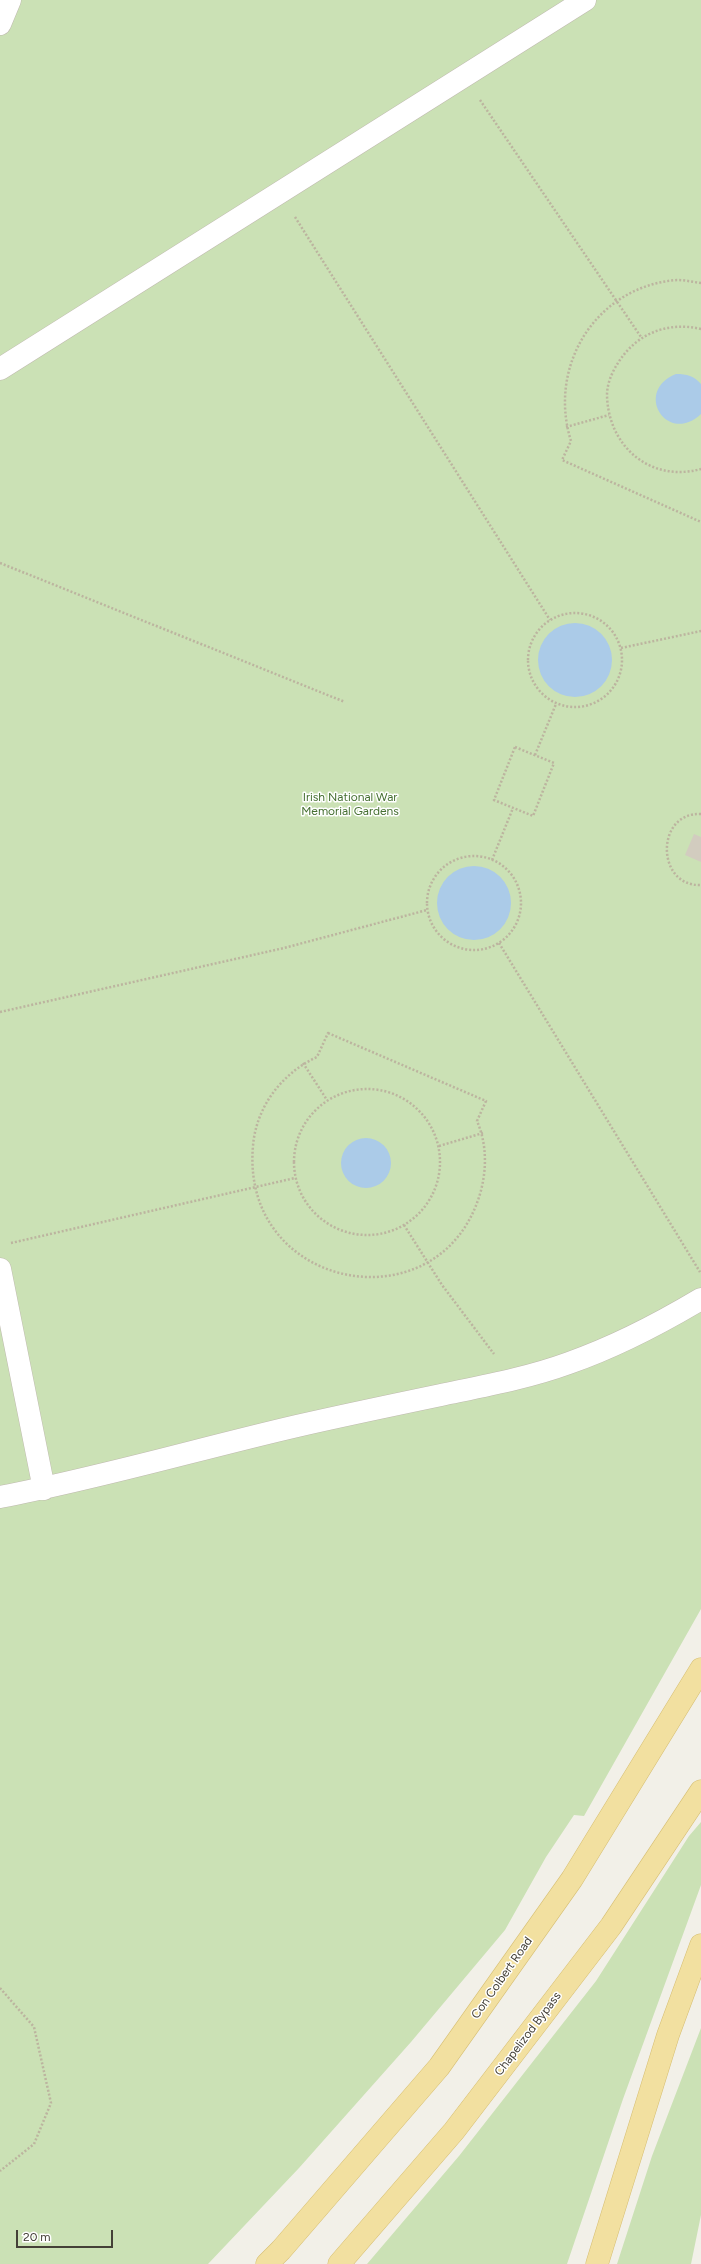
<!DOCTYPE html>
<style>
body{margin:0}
#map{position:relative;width:701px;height:2264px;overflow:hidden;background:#f2f0e8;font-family:Figtree,sans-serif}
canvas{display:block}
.scale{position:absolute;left:16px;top:2230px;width:97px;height:18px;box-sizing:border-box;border:2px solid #444037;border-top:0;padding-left:5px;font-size:12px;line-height:14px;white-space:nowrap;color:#444037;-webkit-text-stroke:3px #fff;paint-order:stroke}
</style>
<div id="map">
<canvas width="701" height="2264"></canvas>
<div class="scale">20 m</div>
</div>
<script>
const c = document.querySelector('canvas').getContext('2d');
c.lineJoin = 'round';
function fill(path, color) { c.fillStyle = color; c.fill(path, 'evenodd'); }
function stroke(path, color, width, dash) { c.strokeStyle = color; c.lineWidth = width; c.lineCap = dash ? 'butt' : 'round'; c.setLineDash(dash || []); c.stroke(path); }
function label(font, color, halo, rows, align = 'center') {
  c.font = font + ' Figtree,sans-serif'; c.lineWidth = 3; c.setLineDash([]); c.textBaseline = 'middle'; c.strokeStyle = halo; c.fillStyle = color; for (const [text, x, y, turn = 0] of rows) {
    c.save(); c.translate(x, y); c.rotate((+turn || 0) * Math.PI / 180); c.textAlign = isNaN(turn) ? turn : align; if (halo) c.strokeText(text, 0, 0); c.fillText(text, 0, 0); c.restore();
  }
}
fill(new Path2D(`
 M0,0h701v1609l-117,207 -10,-1 -28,42 -41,73 -94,112 -112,126 -91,96h-208z
 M701,1822v63l-78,214 -56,165h-200l92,-108 137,-175 93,-145z
 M701,2028v187l-10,49h-74l35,-108z`), '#cbe1b5');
fill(new Path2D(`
 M676,374c11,0 18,2 25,10v30c-34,32 -68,-23 -25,-40z
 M538 660a37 37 0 1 1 74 0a37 37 0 1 1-74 0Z
 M437 903a37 37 0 1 1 74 0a37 37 0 1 1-74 0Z
 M341 1163a25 25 0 1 1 50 0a25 25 0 1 1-50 0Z`), '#abcbe8');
fill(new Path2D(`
 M694,834l7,3v25l-16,-7z`), '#d2ccbf');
const minor = new Path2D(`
 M0,24l10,-24
 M0,369l585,-369
 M0,1269l44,220
 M0,1497c100,-19 198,-48 297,-71 48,-11 96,-21 144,-31 43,-9 87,-17 128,-32 46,-16 90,-39 132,-64`);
const major = new Path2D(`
 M267,2264l14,-14 158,-183 133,-188 129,-210
 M339,2264l115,-133 157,-205 90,-135
 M597,2264l71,-229 33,-90`);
stroke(minor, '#bfbaaf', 23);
stroke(major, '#d6be72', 23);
stroke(new Path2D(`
 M480,100l161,237
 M295,217l255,403
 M701,283c-8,-1 -16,-3 -24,-3 -80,6 -130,85 -106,161l-9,19 139,62
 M701,329c-34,-8 -65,5 -83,34 -6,9 -11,21 -11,32 1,51 43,88 94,74
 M566,427l43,-12
 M0,563l345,139
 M528 660a47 47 0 1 1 94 0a47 47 0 1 1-94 0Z
 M621,648l80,-17
 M515,747l39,16 -21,53 -39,-16z
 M535,755l21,-51
 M701,814c-46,-2 -45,73 0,71
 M427 903a47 47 0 1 1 94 0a47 47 0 1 1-94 0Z
 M492,860l21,-52
 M499,943l201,329
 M0,1012l284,-64 143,-38
 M328,1033l158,68 -9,20c10,23 10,49 3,73 -40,134 -240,97 -227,-48 3,-39 29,-73 64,-89z
 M303,1063l24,37
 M294 1162a73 73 0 1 1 146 0a73 73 0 1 1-146 0Z
 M439,1146l44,-13
 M404,1225l38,60 52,69
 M11,1243l284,-65
 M0,1988l34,39 17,76 -17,41 -34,27`), '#bcb49f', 2.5, [2, 2]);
stroke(minor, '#fff', 22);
stroke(major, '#f2e0a0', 22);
label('12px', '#456f31', '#fff', [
 ["Irish National War",350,797],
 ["Memorial Gardens",350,811]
]);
label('12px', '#444037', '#fff', [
 ["Con Colbert Road",502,1978,-55],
 ["Chapelizod Bypass",528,2034,-53]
]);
</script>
